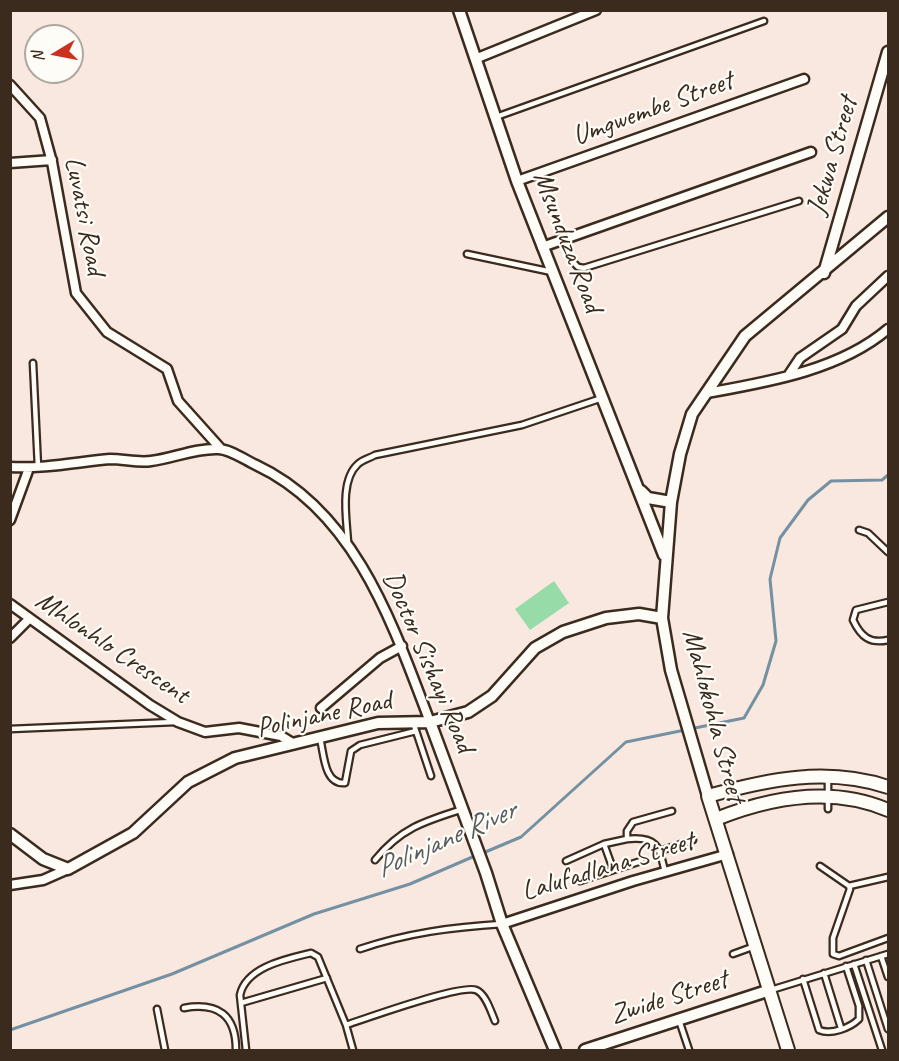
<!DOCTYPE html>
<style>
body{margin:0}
#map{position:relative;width:899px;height:1061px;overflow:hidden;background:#f9e8df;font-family:Caveat,sans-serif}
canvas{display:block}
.frame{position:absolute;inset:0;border:12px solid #3b2a1e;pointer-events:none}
.north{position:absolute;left:24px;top:24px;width:60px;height:60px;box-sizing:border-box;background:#fdfcf7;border:2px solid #afa8a0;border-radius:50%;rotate:260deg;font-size:16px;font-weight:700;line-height:24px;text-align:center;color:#3b2a1e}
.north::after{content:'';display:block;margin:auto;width:21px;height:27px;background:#c8321e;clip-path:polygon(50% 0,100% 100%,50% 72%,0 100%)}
</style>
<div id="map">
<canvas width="899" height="1061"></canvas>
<div class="frame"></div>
<div class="north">N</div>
</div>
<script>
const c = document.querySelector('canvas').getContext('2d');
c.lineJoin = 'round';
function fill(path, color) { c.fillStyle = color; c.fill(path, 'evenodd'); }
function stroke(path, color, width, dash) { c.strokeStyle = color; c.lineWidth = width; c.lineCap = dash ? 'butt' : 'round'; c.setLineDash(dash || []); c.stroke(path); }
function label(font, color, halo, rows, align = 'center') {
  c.font = font + ' Caveat,sans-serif'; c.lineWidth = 4.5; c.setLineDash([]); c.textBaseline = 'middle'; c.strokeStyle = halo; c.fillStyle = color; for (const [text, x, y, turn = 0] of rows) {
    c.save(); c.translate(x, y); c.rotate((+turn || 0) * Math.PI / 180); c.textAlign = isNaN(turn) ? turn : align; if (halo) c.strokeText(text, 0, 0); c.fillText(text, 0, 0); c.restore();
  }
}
fill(new Path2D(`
 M554,581l15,22 -39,27 -15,-21z`), '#97dba8');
stroke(new Path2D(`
 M483,853l38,-16 105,-95 118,-24 19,-33 13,-44 -6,-62 10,-41 28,-38 23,-19 51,-1 6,-5
 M10,1030l162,-56 142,-60 96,-30 67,-29`), '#7391a2', 3);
const service = new Path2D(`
 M496,117l268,-96
 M565,239l6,21 7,7 6,1 215,-67
 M467,254l85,18
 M33,363l5,104
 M859,530l9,3 20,19
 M348,543c-1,-22 -9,-62 10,-79 4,-4 12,-6 17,-9l147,-30 80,-27
 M888,602l-32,8 -3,10c8,17 17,24 35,20
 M413,722l18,54
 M10,729l165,-7
 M320,738c4,16 4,47 25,45l6,-32 9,-6 56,-14
 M828,809v-31
 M604,844l9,25
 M660,851l33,-11
 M375,860c26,-32 50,-39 88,-51
 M566,861l38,-17 23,-5
 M820,866l29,20 1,3 -17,49v16l6,2 49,-18
 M665,872c-6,-26 -8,-36 -38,-33v-8l6,-9 39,-11
 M580,881l61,-20
 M849,886l39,-9
 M360,949c47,-16 93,-22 142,-25
 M733,954l22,-8
 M881,956l7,21
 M866,960l22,69
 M854,964l28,86
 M824,973l17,55
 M803,979l16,51c12,5 31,-2 40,-11v-13l-13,-40
 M771,990l117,-36
 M241,1003l86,-25
 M184,1008c34,-6 52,7 52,42
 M157,1009l8,41
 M679,1020l10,30
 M346,1025c21,-7 115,-41 130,-35 10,4 15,22 19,31
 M246,1050l-6,-55c6,-28 46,-36 71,-42l7,4 28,68 7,25`);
const minor = new Path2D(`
 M475,59l121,-49
 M10,85l30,33 12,44 24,131 31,39 60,37 11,32 43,48
 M10,163l42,-3
 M517,181l287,-102
 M542,247l269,-95
 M788,376l12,-18 42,-29 14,-23 32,-30
 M707,393c61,-11 133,-23 181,-64
 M10,467c34,2 67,-5 100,-8 14,0 28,4 41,2 23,-3 44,-13 67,-12 12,0 27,11 38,16 100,47 137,160 174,257
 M10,520l19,-52
 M10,604l140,101 28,17 27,10 34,-4 42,8 13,8
 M10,638l19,-19
 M321,708l59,-50 22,-12
 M10,885l33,-5 25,-11
 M502,924l131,-43 95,-27`);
const tertiary = new Path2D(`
 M459,10l58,171 147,374
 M824,273l64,-221
 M641,491l7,7 23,4
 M430,722l56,151 16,51 53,126
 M708,796l-37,-126 -9,-52 9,-116 9,-48 12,-40 53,-78 143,-119
 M10,834l33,25 25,10 65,-36 55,-51 47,-24 143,-35 52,-1 38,-10 24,-16 43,-48 28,-16 43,-14 33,-4 23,4
 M585,1050l182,-59`);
const secondary = new Path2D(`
 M716,819c55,-22 116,-33 172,-9
 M788,1050l-80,-254c61,-17 119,-29 180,-9`);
stroke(service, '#3b2a1e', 9);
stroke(minor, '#3b2a1e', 13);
stroke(tertiary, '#3b2a1e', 15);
stroke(secondary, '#3b2a1e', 16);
stroke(service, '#fdfcf7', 4.5);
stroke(minor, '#fdfcf7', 8);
stroke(tertiary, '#fdfcf7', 10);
stroke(secondary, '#fdfcf7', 12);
label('28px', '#3b2a1e', '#fdfcf7', [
 ["Umgwembe Street",653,109,-20],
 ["Jekwa Street",833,156,-74],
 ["Luvatsi Road",84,216,79],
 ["Msunduza Road",567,242,69],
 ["Mhlonhlo Crescent",112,648,34],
 ["Doctor Sishayi Road",428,662,67],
 ["Polinjane Road",324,715,-12],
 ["Mahlokohla Street",713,716,75],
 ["Lalufadlana Street",608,867,-17],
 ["Zwide Street",669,998,-18]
]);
label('italic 30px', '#575d60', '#fdfcf7', [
 ["Polinjane River",446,840,-24]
]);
</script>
